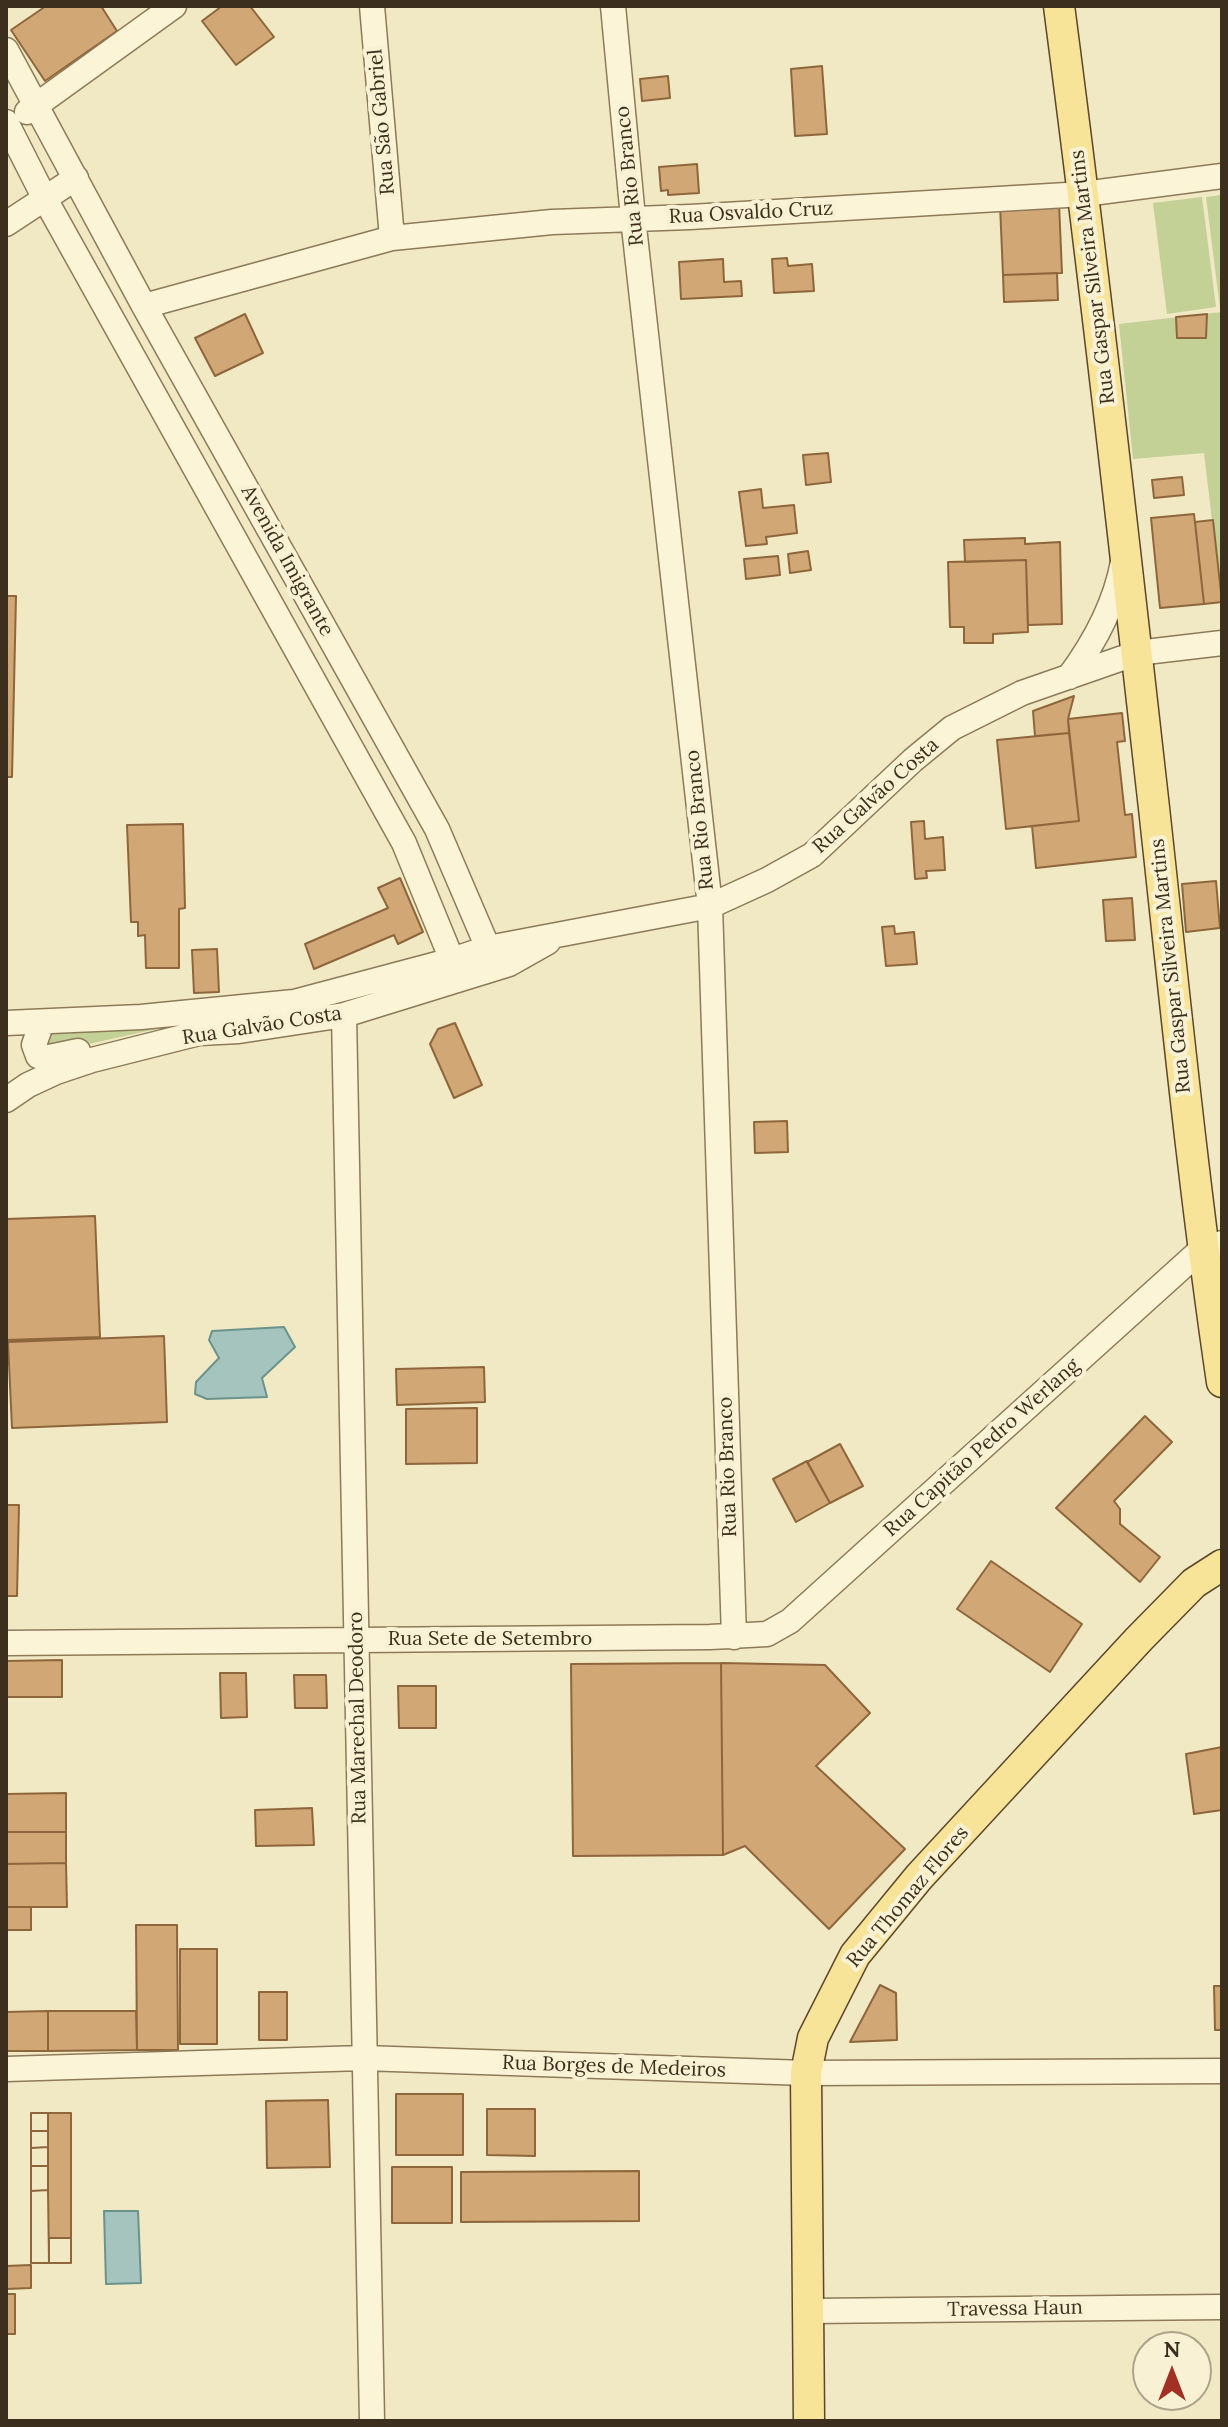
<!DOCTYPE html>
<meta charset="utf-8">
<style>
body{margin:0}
#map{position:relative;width:1228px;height:2427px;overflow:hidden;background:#f1e9c3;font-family:Lora,serif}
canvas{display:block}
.frame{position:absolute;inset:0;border:8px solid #3c2f1d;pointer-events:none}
.north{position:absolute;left:1132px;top:2331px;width:80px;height:80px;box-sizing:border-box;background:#f8f1d3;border:2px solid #ada38a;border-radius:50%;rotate:0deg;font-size:22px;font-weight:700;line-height:32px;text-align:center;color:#3c2f1d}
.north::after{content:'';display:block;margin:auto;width:28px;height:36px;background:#a03123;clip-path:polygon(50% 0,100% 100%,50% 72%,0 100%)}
</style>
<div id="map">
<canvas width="1228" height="2427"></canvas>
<div class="frame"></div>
<div class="north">N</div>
</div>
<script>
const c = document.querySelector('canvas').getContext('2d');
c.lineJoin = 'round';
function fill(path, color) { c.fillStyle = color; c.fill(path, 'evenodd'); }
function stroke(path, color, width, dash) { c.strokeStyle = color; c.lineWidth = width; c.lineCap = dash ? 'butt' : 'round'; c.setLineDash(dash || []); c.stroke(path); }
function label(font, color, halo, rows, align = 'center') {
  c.font = font + ' Lora,serif'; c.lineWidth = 8; c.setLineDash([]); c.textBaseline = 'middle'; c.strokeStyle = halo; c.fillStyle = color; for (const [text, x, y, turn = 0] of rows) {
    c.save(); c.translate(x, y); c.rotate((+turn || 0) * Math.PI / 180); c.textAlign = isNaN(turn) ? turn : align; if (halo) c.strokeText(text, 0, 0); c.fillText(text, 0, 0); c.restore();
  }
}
fill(new Path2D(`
 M1222,195v112l-2,1 -14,-111z
 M1202,197l14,110 -49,7 -14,-111z
 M1222,312v292l-18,-151 -71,6 -14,-135z
 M388,989l-55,17 -128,19 -40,2 -103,23 -17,-2 -4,-15z`), '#c3d096');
const water = new Path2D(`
 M284,1327l11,20 -33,31 5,19 -60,2 -12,-5 1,-12 23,-24 -10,-18 3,-9z
 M104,2211h34l3,72 -35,1z`);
fill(water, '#a5c4be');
stroke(water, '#6b938d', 2);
const building = new Path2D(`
 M46,6h55l16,25 -72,50 -34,-51z
 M222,6h28l24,31 -38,28 -34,-44z
 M822,66l5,68 -32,2 -4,-67z
 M668,76l2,22 -28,3 -2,-22z
 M697,164l2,29 -31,2v-5l-7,1 -2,-24z
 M1059,203l3,70 -59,2 -3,-70z
 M787,258l1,8 24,-2 2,27 -40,2 -2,-34z
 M723,259l1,23 17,-1 1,15 -61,3 -2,-37z
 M1057,273l1,27 -54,2 -1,-27z
 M245,314l18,39 -48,23 -20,-38z
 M1207,314l-1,24h-29l-1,-21z
 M828,453l3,29 -25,3 -3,-30z
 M1182,477l2,18 -30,3 -2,-18z
 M761,489l2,19 31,-3 3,28 -31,4 1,7 -21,2 -7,-54z
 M1194,514l10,90 -44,4 -9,-90z
 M1213,520l9,82 -18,2 -9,-82z
 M1025,538v6l35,-2 2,82 -34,1 -2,-65 -61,2 -1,-22z
 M808,551l3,19 -21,3 -2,-19z
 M778,556l2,19 -34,4 -2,-20z
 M1026,560l2,72 -35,2v9h-29v-16h-14l-2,-65z
 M6,596h10l-4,181h-6z
 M1074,696l-6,23 1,14 -34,3 -2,-25z
 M1122,713l3,28 -8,1 8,73 7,-1 4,43 -100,11 -4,-42 47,-5 -11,-102z
 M1069,733l10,88 -73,8 -9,-89z
 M924,821l1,18 18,-2 2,33 -19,1 1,7 -12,1 -4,-57z
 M183,824l2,84 -6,1v59h-33l-1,-33 -7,1v-14h-7l-4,-97z
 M400,878l23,54 -25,12 -4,-9 -80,34 -9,-25 83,-36 -10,-20z
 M1216,881l4,47 -34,4 -4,-48z
 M1132,898l3,42 -29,1 -3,-41z
 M894,926l1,8 19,-2 3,32 -31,2 -4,-39z
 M217,949l2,43 -25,1 -2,-43z
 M455,1023l27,62 -28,13 -24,-54 8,-15z
 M787,1121l1,31 -33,1 -1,-31z
 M95,1216l5,121 -94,3v-121z
 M164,1336l3,86 -155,6 -4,-86z
 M484,1367l1,35 -88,3 -1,-36z
 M477,1408v55l-71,1v-55z
 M1145,1416l27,26 -58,59 6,8v15l40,33 -20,25 -84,-74z
 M840,1444l23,42 -33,17 -23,-41z
 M807,1461l23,42 -34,19 -23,-43z
 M6,1505h13l-2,91h-11z
 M991,1561l91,63 -32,48 -93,-63z
 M62,1660v37h-56v-36z
 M721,1663l2,192 -150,1 -2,-192z
 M721,1663l104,2 45,48 -54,53 89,83 -76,80 -84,-83 -22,9z
 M220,1673h26l1,44 -26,1z
 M294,1675h32l1,33h-32z
 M398,1686h38v42h-37z
 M1222,1747v63l-28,4 -8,-60z
 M66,1793v39h-60v-38z
 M312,1808l2,37 -58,1 -1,-36z
 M6,1832h60v31l-60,1z
 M66,1863l1,44h-61v-43z
 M6,1907h25v23h-25z
 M136,1925h41l1,125h-41z
 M180,1949h37v95h-37z
 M880,1985l16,8 1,47 -47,2z
 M1214,1986h8v44h-7z
 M259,1992h28v48h-28z
 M48,2011v40h-42v-39z
 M48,2011h88l1,39 -89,1z
 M396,2094h67v61h-67z
 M328,2100l2,67 -63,1 -1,-67z
 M487,2109h48v47l-48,-1z
 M31,2113h40v150h-40z
 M31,2113h17v18h-17z
 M31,2131h17v16l-17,1z
 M48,2147v19h-17v-18z
 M31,2166h17v24l-17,1z
 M392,2167h60v56h-60z
 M639,2171v50l-178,1v-50z
 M48,2190l1,73h-18v-72z
 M49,2238h22v25h-22z
 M31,2265v23l-25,1v-23z
 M6,2294h9v40h-9z`);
fill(building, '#d2a776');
stroke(building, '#8e663c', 2);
const minor = new Path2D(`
 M372,6l20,232
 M613,6l20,212 77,688 24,731
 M6,50l138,256 293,523 51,119 3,19 -3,3
 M27,112l147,-106
 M6,122l38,75 360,646 48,117
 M6,224l70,-46
 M144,306l248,-68 160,-16 138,-5 394,-23 138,-18
 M1069,677c26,-35 46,-72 54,-115
 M344,1015l28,1406
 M42,1022l-8,23 4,11 6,2 34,-7
 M6,1023l135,-6 153,-15 158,-42 36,-12 222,-42 57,-26 45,-25 101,-95 39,-32 70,-35 115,-40 85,-10
 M6,1100l22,-15 28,-13 36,-12 107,-27 40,-2 105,-16 165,-51 39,-22
 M6,1643l704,-6 57,-3 23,-13 412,-372 20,-6
 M6,2069l357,-11 443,15 416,-2
 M808,2311l414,-4`);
const major = new Path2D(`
 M1059,6c35,267 65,535 95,802 21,192 40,384 68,574
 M809,2421l-3,-348 7,-35 42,-83 64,-78 220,-238 55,-56 28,-18`);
stroke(minor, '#8d7a58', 27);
stroke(major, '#5a472c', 33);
stroke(minor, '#fbf4d7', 24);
stroke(major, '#f7e498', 30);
label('20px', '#3c2f1d', '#f8f1d3', [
 ["Rua São Gabriel",382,122,-95],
 ["Rua Rio Branco",630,176,-96],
 ["Rua Osvaldo Cruz",751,213,-3],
 ["Rua Gaspar Silveira Martins",1093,277,-97],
 ["Avenida Imigrante",287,561,61],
 ["Rua Galvão Costa",876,796,-42],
 ["Rua Rio Branco",700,820,-96],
 ["Rua Gaspar Silveira Martins",1171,966,-96],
 ["Rua Galvão Costa",262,1026,-9],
 ["Rua Capitão Pedro Werlang",982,1448,-42],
 ["Rua Rio Branco",728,1467,-92],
 ["Rua Sete de Setembro",490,1639],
 ["Rua Marechal Deodoro",358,1718,-91],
 ["Rua Thomaz Flores",908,1897,-50],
 ["Rua Borges de Medeiros",614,2067,2],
 ["Travessa Haun",1015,2309,-1]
]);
</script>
